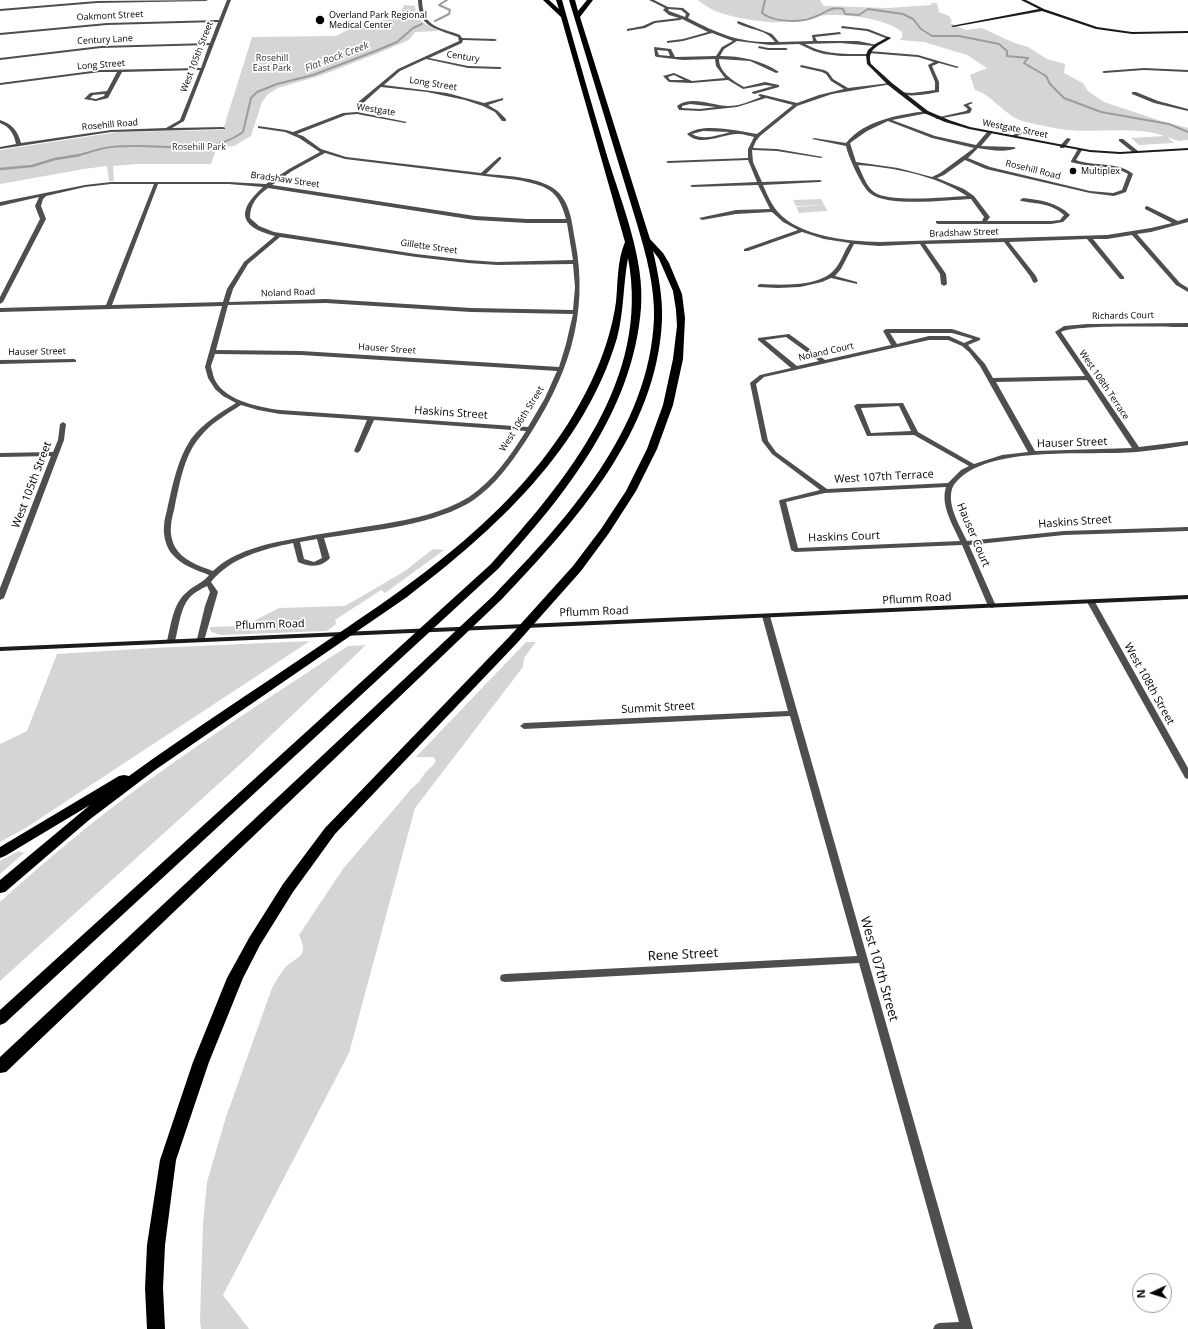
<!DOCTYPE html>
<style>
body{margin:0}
#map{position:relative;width:1188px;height:1329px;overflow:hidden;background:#fff;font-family:"Open Sans",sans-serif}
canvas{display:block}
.north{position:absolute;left:1132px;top:1273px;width:40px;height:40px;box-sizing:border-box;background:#fff;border:1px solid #999;border-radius:50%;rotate:266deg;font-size:11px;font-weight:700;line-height:16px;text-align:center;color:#000}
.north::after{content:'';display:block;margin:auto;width:14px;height:18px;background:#000;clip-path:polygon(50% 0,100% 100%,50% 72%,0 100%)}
</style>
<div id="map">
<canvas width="1188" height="1329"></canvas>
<div class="north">N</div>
</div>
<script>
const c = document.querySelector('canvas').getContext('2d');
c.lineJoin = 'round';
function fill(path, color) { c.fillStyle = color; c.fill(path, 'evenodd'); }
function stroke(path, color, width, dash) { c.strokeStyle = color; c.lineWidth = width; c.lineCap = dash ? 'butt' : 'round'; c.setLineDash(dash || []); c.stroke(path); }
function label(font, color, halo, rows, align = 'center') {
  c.font = font + ' "Open Sans",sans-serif'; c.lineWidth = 3.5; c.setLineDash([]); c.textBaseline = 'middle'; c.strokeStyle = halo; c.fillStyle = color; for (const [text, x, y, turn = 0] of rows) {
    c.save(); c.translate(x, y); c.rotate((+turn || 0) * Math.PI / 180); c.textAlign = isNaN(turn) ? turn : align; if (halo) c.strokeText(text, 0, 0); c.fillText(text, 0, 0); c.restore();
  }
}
fill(new Path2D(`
 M697,0h123l2,4 3,2 63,2 44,-3 -1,-2h6l2,9 10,4 3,5 -2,2 16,7 16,-2 30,14 16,5 19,12 18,5 -1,9 19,10 5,8 16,11 60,20 24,6v12l-9,1 -12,-4 7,6 -35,2 -8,-7 33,-2c-30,-10 -64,-3 -95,-6 -14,-1 -29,-5 -43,-8 -20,-4 -34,-28 -51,-32l-5,-15 17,-7 -20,-13 -43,-13 -25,-2 3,-2v-6c-14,-13 -54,-18 -73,-17 -21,1 -40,9 -61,7 -17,-2 -34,-4 -50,-10 -7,-2 -14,-8 -21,-12z
 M404,5l11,1c1,15 12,19 24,25l-24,1 -6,8 -28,12 -59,23 -44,13 -10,6 -6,8 -11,34 -17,10 -17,1 -6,17h-74l-24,2 1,15h-5l-2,-15 -23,3 -84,15v-34l118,-18 105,-2 29,-93 84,-1 19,-10 22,-4 24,-9z
 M821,199l3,6 -28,1 -3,-6z
 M824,205l4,6 -29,2 -3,-6z
 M433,549l11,1 -59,43 -4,-3 -46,30 1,4 -9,7 -106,4 -10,-3 -1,-5 34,-1 35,-18 66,-2 60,-35z
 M310,641l-286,188 -24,13v-98l27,-13 30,-77 96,-6z
 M526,642h10l-12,16 -1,9 -108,141 -66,245 -126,242 26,34h-48l-1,-9 3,-96 4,-42 19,-65 46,-129c4,-6 7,-13 12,-19 12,-14 26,-10 15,-34l44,-66 69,-81c8,-6 8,-8 13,-15 4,-5 9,-7 11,-13l-3,-3h-17z
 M366,645l-120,114 -246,222v-79c46,-42 94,-82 145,-119 66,-48 134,-92 203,-137z
 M19,851l5,2 -24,21v-13z`), '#d5d5d5');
stroke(new Path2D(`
 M765,0l-3,13c13,10 40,10 55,3 10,-4 14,-10 26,-7l2,5 14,1 9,-6 35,5 10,5 8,10 11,7h27l40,8 8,7v5l21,2 -4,5 22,13 4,8 14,14 37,14 68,12 19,8
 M435,21l14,-7 1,-4 -11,-5 8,-5
 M75,156c10,-2 20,-6 30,-8 9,-2 19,-2 28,-2 37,-1 77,10 110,-14l8,-34 6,-6 20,-8 36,-9 60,-23 24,-10 16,-14 9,-4`), '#9c9c9c', 2);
stroke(new Path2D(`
 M0,169l32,-3 23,-7 25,-4`), '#9c9c9c', 2.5);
fill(new Path2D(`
 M208,0l-2,1 -109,2 -97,8v-2l97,-8z
 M227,0h4l-47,121 -12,7 51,-1 2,1v1l-114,3 -111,17v-2l16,-3c-2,-10 -6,-17 -16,-21v-3c12,4 18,11 21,23l90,-13 55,-2 14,-8 20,-50 -78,2 -14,26 -12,3 -12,-2 6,-6 17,-2 10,-19h-17l-100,13v-2l100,-13 101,-2 8,-23 -108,3 -101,12v-2l101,-12 109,-3 8,-21 -111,3 -107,10v-2l107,-10 112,-3zM105,94l-1,2 -8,3 -6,-1 3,-3z
 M418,0h4c1,28 17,27 38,35l2,3 33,1 2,1 -2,1 -32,-1 -1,3 -33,15 39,8 32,1 2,1 -2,1 -32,-1 -42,-9 -26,12 -16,14 63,8 37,10 19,-5v2l-15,5 10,6 8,8v2h-4l-7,-9 -12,-6 -18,-6 -38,-8 -46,-5 -20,18h-4v-2l41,-34 61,-28 -1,-4c-23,-9 -39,-9 -40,-37z
 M649,0h5l14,7 15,1 7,6 -2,4c31,16 51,25 87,24 -8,-13 -26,-12 -38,-19l1,-2 34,13 7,8 34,-1 -1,-6 28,-3 1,2 -26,3 2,4h41l19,4 -2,1 -35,-3 -35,1c19,11 41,10 62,10l2,1 -2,1h-26l-17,-2 -10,-3 -15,-7 -29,1 -33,-4 -13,8 -4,7c21,0 41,4 59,16l-3,1 -26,-12 -31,-2c0,13 14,22 25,28l21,-5 14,3v2l-25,7 -2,-1v-1l21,-6 -8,-1 -22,4 -15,-9 -37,3 -22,-1 -6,-6 11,-3 18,8 33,-3 -9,-12 -1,-7 -32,1 -26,-3 -2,-1 -1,-9 17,2 4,8 41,-1 6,-9 11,-6 -21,-8 -29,8 -16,2v-2l16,-2 25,-7 -26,-13 -2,1 -25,3 -10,5 -18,3v-2l16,-3 11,-5 25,-3 -10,-3 -6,-5 2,-2zM668,9l13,1 5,4 -1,3 -16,-6zM657,50l11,1 2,5 -11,-1zM674,75l10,5h-14l-2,-3z
 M842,26l26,3 23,9 -3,1 -21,-8 -26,-3z
 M759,46l9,2h18l2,1 -2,1h-18l-10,-2z
 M869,51l49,4 41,12 -2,1 -18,-5 -7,3 7,16v10c-12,2 -30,6 -41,1v-1l14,1 23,-3v-8l-7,-17 6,-3 -16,-5 -50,-4z
 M801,65l23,5 4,2 5,7 15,9 42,-5 2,1 -60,10 -35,12 -37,30 -4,5 -3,7 24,1 46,8 -2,1 -44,-7 -25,-1 1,12 9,20 58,-2 2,1 -2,1 -57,3c4,9 8,19 15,27 22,25 70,29 101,30l228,-7 44,-7 21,-5 -27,-14v-2l2,-1 31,15 10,-3v4l-37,10 -14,2 43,49 8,5v4l-12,-7 -44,-50 -25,4h-14l31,38v2h-4l-33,-40 -78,3 27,34 2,5 -3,2 -2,-1 -3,-6 -26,-34 -79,2 21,30 1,10 -3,2 -3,-2 -1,-10 -20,-30 -41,2 -25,-2 -13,25 -6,7 22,6v2l-26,-6 -9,4 -22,5 -22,1 -20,-1v-2l2,-1c22,1 59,3 74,-14 7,-7 10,-19 16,-27l-26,-4 -22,-7 -54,19h-4v-2l54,-19 -15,-8 -11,-10 -36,2 -34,6 -3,-2 37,-8 34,-1 -12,-24 -66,2 -2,-1 2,-1 65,-3 -9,-22 -80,3 -2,-1 2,-1 80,-3v-9l6,-12c-5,-1 -10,-3 -15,-3 -16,-1 -38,14 -52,0 16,-12 51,-3 70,0l36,-29 -27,-7 -29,9 -37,4 -21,-1 -2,-4c15,-11 35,0 51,0 12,0 23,-5 33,-9l-3,-2 2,-1 37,9 22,-8 25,-6 -13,-8 -5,-7 -4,-2 -22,-5zM690,104l26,3 -16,2 -18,-1v-2zM703,131l27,1c-11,3 -27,9 -38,2z
 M1144,68l44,2v2l-44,-2 -40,3 -2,-1 2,-1z
 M1132,92h4l22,9 30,8v2l-34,-8 -22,-9z
 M971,102l2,1 -5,2 4,4 -2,4 -33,6 -2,-1 31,-7 2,-2 -5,-4z
 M926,111h2v2l-36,7 43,16 41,9 12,-14h4v2l-11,13 33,1 2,1c-9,5 -27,2 -38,0l-10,10 22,9 100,24 23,2 9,-3 6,-16c-17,-10 -38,-6 -57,-12v-1l7,-12h2l2,1 -6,10c18,7 42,1 57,14l-7,18 -12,4 -24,-3 -104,-24 -21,-9 -21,15 -7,3 27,11 10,7 16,21 -3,4h64l9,-1 4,-5c-13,-12 -27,-11 -43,-14l-1,-1 3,-2c17,2 34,4 47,17l-7,7 -12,2h-113l-2,-1v-2h46l2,-4 -13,-18c-22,1 -83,8 -100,-5 -9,-6 -23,-38 -25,-48l-34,-7 2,-1 32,5c19,-23 52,-28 80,-32zM888,121l44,17 42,10 -34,25 -8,4 -34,-9 -42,-6 -6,-19 17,-12zM858,165c35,2 80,11 109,31 -19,1 -79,7 -93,-4 -8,-6 -12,-19 -16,-27z
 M357,112l50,10 -2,1 -48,-9 -11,1 -49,19 6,2 18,13 25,8 135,16 18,-16h2v2l-15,15c21,2 57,3 72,18 13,13 14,32 17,48 15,76 -8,139 -50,202 -14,21 -29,42 -50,57 -37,26 -107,32 -151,39l6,20c-9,10 -21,9 -32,4l-5,-19c-29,6 -62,14 -82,39l7,10 -14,49h-3l-4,-2 8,-33 5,-14 -3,-6c-6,3 -12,6 -16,10 -11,11 -12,31 -16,45l-1,2h-6l-1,-2c4,-16 6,-38 20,-49 7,-7 16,-9 22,-17 -13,-5 -28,-10 -37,-21 -6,-7 -9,-19 -8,-28 0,-7 3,-14 4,-21 5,-22 10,-47 23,-66 12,-16 29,-26 45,-36l-13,-7 -8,-7 -7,-11 -3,-11 17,-61 -222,6v-4l106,-3 48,-121h-43l-26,3 -39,9 -3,3 -2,7 5,13 -43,83 -3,2v-7l40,-78 -5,-13 4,-9 -39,9v-4l85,-17 26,-3h118l37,2 23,-15 31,-17 -21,-14 -14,-6 -27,-4v-2l28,4 7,2 50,-19zM325,153l20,6 173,21c29,6 40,9 48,39h-39l-52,-3 -203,-31 20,-14zM158,184h71l34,3c-27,24 -24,40 12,49l-31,26 -17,27 -4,13 -111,3zM268,188l207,32 52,3h40l6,37 -76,2 -29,-2 -52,-6 -142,-22 -15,-6 -9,-8c0,-14 7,-22 18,-30zM280,237l136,20 52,6 29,2 76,-1 2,23 -2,23 -102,-2 -145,-9 -97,3 4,-13 15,-25zM326,303l145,9 102,2 -7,30 -7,23 -258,-16 -85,-1 12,-45zM215,354l86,1 256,16 -12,27 -17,29 -248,-17c-22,-3 -60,-10 -67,-35 0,-3 -2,-6 -2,-9 1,-4 3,-8 4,-12zM241,405l17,5 22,4 87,6 -13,31 3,2 3,-2 14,-31 152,11c-15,24 -33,50 -57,66 -26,16 -57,22 -86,27 -30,5 -60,9 -90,15 -28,5 -59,12 -80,32 -14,-5 -31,-11 -38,-24 -3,-6 -5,-14 -4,-21 0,-7 3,-14 4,-21 5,-22 9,-50 25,-68 11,-14 27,-23 41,-32zM317,539l5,19 -8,4 -10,-3 -4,-17z
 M1026,129l4,1 -15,7 -4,-1z
 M1067,138l4,1 -7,9h-4v-2z
 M1119,139h4l15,12v2h-4l-15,-12z
 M1188,323v4c-21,0 -114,-3 -127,5l78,115 49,-6v4c-17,3 -34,5 -51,7 -48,4 -143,-7 -178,27 -3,3 -6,6 -7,10 -5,17 8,37 15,52l97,-10 124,-4v4l-124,4 -95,10 27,61 -4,2 -4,-2 -26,-61 -167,7 -4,-2 -12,-49 1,-1 40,-10 -48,-36 -10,-13 -12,-58 10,-8 31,-7 -33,-28v-2l31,-4 36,26 66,-15 -8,-14 3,-2h66l28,9v2l-12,5 17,19 8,14 92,-2 -30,-44 9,-6 23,-2zM890,333h62l21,6 -9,4 -15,-7h-20l-32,8zM786,337l33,24 -22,5 -32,-26zM929,340h19l14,6 7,6 11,14 48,86 -26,3 -28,9 -56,-32 -15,-29 -46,1 -3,2 13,30 47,-1 55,31 -8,4 -13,13 -121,6 -51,-37 -8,-11 -12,-57 8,-7zM1087,380l45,68 -97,3 -39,-69zM899,406l12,25 -40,2 -10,-25zM946,487c-6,18 7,38 14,54l-162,7 -12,-46 39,-9z
 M74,359l2,1v2l-76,2v-4z
 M63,422l3,2 -2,16 -60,158 -4,2v-12l51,-132 -51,1v-4l53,-1 5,-12 2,-16z
 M1088,600h3l4,2 93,166v11l-3,-1 -1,-2 -97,-174z
 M763,614h6l1,2 203,713h-40l2,-4 4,-2 20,-1 -100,-359 -354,19 -4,-1 -1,-3 1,-3 4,-1 352,-18 -67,-240 -266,13 -4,-3 4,-3 264,-12 -26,-95z`), '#4e4e4e');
fill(new Path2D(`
 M1021,0h5l18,9 53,18 35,5 56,-1v2l-56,1 -36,-5 -54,-18 -89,16 -2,-1 88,-17z
 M888,37l3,1c-10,7 -25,10 -20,26l21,19 36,28 21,9 21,7 120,23 30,2 68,-4v2l-68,4 -30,-2 -121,-23 -24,-7 -21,-9 -36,-28 -21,-21 -1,-9 2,-5 7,-6z
 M1188,595v4l-1188,52v-4z`), '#1b1b1b');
fill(new Path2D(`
 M543,0h6l10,9 -3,-9h6c15,53 30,106 46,159 14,45 37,101 33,149 -8,103 -75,186 -142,260l-494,455 -5,2v-15l491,-446c76,-84 160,-185 137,-306 -5,27 -4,54 -11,80 -33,111 -121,191 -210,259l-252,173 -66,50 -84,72 -5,1v-13l90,-75 -85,51 -5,2v-11l119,-71 5,-1 5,1c62,-45 126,-86 189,-129 107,-71 216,-146 273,-265 12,-25 21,-52 25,-80 2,-20 1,-41 9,-60l-64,-225z
 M569,0h6l3,11 9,-11h6l-13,17 70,222 13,14 6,10 13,31 3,24 -2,41 -10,46 -16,44 -21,42 -27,42 -28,38 -63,71 -183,192 -42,58 -33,53 -17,33 -34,84 -33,98 -11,85 -2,43 2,41h-18l-2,-41 2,-43 13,-85 33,-98 34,-84 22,-40 34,-54 42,-56 184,-191 64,-71 28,-37 25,-38 21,-42 16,-44 10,-46 4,-33 -1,-16 -3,-19 -14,-32 -6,-8c5,22 10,46 9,69 -5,112 -87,202 -160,279l-496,473 -6,1v-16l494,-462c73,-76 155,-165 160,-276 1,-32 -8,-65 -17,-95z`), '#000');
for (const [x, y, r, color] of [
 [320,20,5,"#000"],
 [1073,171,4,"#000"]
]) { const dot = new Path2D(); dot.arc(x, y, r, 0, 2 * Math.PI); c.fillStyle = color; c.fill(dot); stroke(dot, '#fff', 1.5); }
label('9px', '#000', '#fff', [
 ["Overland Park Regional",329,15],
 ["Medical Center",329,25],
 ["Multiplex",1081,171]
], 'left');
label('9px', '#000', '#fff', [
 ["Oakmont Street",110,16,-3],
 ["Century Lane",105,40,-3],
 ["West 105th Street",197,57,-69],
 ["Century",463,57,9],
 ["Long Street",101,65,-4],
 ["Long Street",433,84,9],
 ["Westgate",376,110,9],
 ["Rosehill Road",110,125,-5],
 ["Westgate Street",1015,129,11],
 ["Rosehill Road",1033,170,14],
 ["Bradshaw Street",285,180,8],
 ["Bradshaw Street",964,233,-2],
 ["Gillette Street",429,247,8],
 ["Noland Road",288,293,-2],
 ["Richards Court",1123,316,-1],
 ["Hauser Street",387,349,4],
 ["Hauser Street",37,352,-1],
 ["Noland Court",826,352,-13],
 ["West 108th Terrace",1104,385,56],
 ["West 106th Street",522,419,-58]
]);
label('9px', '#2c2c2c', '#fff', [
 ["Rosehill",272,58],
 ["East Park",272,68],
 ["Rosehill Park",199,147]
]);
label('italic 10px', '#3d3d3d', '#fff', [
 ["Flat Rock Creek",337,57,-21]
]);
label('11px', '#000', '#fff', [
 ["Haskins Street",451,413,4],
 ["Hauser Street",1072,443,-2],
 ["West 107th Terrace",884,477,-3],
 ["West 105th Street",32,485,-69],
 ["Haskins Street",1075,522,-4],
 ["Hauser Court",973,535,67],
 ["Haskins Court",844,537,-2],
 ["Pflumm Road",917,599,-3],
 ["Pflumm Road",594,612,-2],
 ["Pflumm Road",270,625,-2],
 ["West 108th Street",1149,684,61],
 ["Summit Street",658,708,-3]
]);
label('13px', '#000', '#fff', [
 ["Rene Street",683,955,-3],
 ["West 107th Street",879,969,74]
]);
</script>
